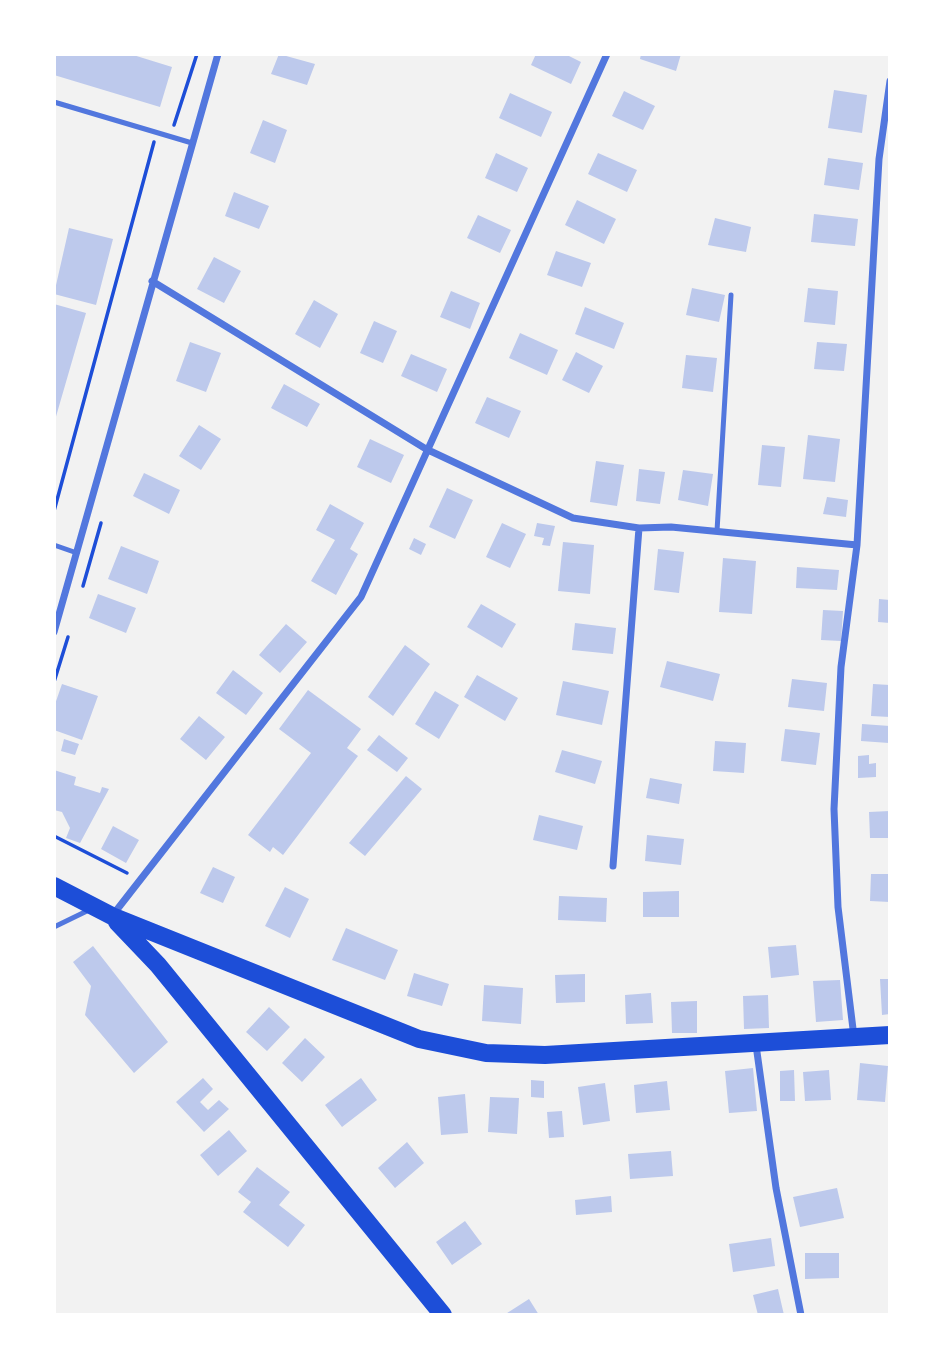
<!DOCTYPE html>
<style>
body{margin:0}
#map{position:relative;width:944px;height:1369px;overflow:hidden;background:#f2f2f2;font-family:Raleway,sans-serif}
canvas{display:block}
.frame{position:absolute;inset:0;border:56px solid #fff;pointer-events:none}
</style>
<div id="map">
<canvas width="944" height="1369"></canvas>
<div class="frame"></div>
</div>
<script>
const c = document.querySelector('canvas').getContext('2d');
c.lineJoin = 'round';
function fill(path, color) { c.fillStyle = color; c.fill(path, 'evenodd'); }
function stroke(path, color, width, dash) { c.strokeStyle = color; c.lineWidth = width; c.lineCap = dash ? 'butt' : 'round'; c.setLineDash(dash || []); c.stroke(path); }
fill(new Path2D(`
 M54,54h76l42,13 -12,40 -106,-32z
 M279,54l36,10 -8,21 -36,-11z
 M536,54h29l16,8 -10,22 -40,-19z
 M641,54h40l-5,17 -36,-12z
 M834,90l33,5 -5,38 -34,-5z
 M624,91l31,15 -12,24 -31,-14z
 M510,93l42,19 -11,25 -42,-19z
 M263,120l24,10 -12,33 -25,-10z
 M496,153l32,15 -11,24 -32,-14z
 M598,153l39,17 -10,22 -39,-18z
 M828,158l35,5 -4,27 -35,-5z
 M234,192l35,14 -10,23 -34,-13z
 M577,200l39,19 -12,25 -39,-19z
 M814,214l44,5 -3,27 -44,-4z
 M478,215l33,15 -11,23 -33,-15z
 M715,218l36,9 -5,25 -38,-7z
 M69,228l44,11 -17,66 -42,-11z
 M556,251l35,12 -9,24 -35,-12z
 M214,257l27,14 -17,32 -27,-14z
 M692,288l33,7 -6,27 -33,-7z
 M808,288l30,3 -3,34 -31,-3z
 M451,291l29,12 -10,26 -30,-12z
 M314,300l24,14 -18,34 -25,-14z
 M54,304l32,9 -31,107h-1z
 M585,307l39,16 -10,26 -39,-15z
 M374,321l23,10 -14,32 -23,-10z
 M520,333l38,17 -11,25 -38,-17z
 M190,342l31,11 -15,39 -30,-11z
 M817,342l30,2 -3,27 -30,-2z
 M576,352l27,14 -14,27 -27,-13z
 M411,354l36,15 -10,23 -36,-16z
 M686,355l31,3 -4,34 -31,-4z
 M284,384l36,20 -13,23 -36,-19z
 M487,397l34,14 -12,27 -34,-15z
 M199,425l22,14 -20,31 -22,-14z
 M808,435l32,4 -5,43 -32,-3z
 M370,439l34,16 -13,28 -34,-16z
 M762,445l23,2 -4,40 -23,-2z
 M596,461l28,4 -7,41 -27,-4z
 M639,469l26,3 -5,32 -24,-3z
 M683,470l30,4 -5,32 -30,-6z
 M144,473l36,17 -11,24 -36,-18z
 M447,488l26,12 -18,39 -26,-12z
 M827,497l21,3 -2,17 -23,-3z
 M330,504l34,19 -14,26 8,5 -22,41 -25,-14 24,-41 -19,-10z
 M502,523l24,11 -16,34 -24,-11z
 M537,523l18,3 -5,20 -8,-1 2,-7 -10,-2z
 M414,538l12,6 -5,11 -12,-6z
 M563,542l31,3 -4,49 -32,-3z
 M121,546l38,15 -12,33 -39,-15z
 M658,549l26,3 -5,41 -25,-3z
 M723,558l33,3 -4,53 -33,-2z
 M797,567l42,3 -2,20 -41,-2z
 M98,594l38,14 -10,25 -37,-15z
 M879,599l11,1v23l-12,-1z
 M481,604l35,20 -14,24 -35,-21z
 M823,610l20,1 -2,30 -20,-1z
 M575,623l41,5 -3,26 -41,-4z
 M286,624l21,18 -27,31 -21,-18z
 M405,645l25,19 -37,52 -25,-19z
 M667,661l53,13 -7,27 -53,-14z
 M233,670l30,23 -17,22 -30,-22z
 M477,675l41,23 -13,23 -41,-24z
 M792,679l35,4 -3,28 -36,-4z
 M563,681l46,10 -7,34 -46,-10z
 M62,684l36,12 -16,44 -28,-10v-23z
 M873,684l17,1v32l-19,-1z
 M308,690l53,39 -14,19 11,8 -75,99 -10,-8 -3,5 -22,-17 63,-82 -32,-24z
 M435,691l24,14 -20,34 -24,-15z
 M199,716l26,21 -19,23 -26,-21z
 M862,724l28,2 -1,17 -28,-2z
 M785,729l35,4 -4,32 -35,-4z
 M379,735l29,23 -11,14 -30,-22z
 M64,739l15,5 -4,11 -14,-4z
 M715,741l31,2 -2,30 -31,-2z
 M562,750l40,11 -7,23 -40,-12z
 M869,755v9l7,-1v14l-18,1v-22z
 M54,770l22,7 -2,8 26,8 2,-6 7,2 -29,54 -14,-5 4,-10 -8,-16 -8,-2z
 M406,776l16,13 -57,67 -16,-13z
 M650,778l32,6 -3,20 -33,-6z
 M890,811v27h-20l-1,-26z
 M539,815l44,11 -6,24 -44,-10z
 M113,826l26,14 -13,23 -25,-14z
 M647,835l37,4 -3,26 -36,-4z
 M213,867l22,10 -12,26 -23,-10z
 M871,874h19v28l-20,-1z
 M285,887l24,12 -19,39 -25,-12z
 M679,891v26h-36v-25z
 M559,896l48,2 -1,24 -48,-2z
 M346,928l52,22 -13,30 -53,-20z
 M796,945l3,30 -28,3 -3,-31z
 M93,946l75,96 -34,31 -49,-58 6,-29 -18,-24z
 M414,973l35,11 -7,22 -35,-10z
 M585,974v28l-29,1 -1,-28z
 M880,979h10v35l-8,1z
 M840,980l3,40 -27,2 -3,-41z
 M484,985l39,3 -2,36 -39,-3z
 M651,993l2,30 -27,1 -1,-29z
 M768,995l1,33 -25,1 -1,-33z
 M697,1001v32h-25l-1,-31z
 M269,1007l21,20 -23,24 -21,-19z
 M305,1038l20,19 -23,25 -20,-19z
 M860,1063l28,3 -3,36 -28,-2z
 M753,1068l4,43 -28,2 -4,-42z
 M794,1070l1,31h-15v-30z
 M829,1070l2,30 -26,1 -2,-29z
 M203,1078l10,11 -13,13 8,8 11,-10 10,9 -25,23 -28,-30z
 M361,1078l16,22 -35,27 -17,-22z
 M531,1080l13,1v17l-13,-1z
 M667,1081l3,29 -34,3 -2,-28z
 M605,1083l5,38 -27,4 -5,-38z
 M465,1094l3,39 -27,2 -3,-38z
 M490,1097l29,1 -2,36 -29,-2z
 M562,1111l2,26 -15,1 -2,-26z
 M229,1130l18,21 -29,25 -18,-21z
 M407,1142l17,21 -29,25 -17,-20z
 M671,1151l2,25 -43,3 -2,-25z
 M257,1167l33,25 -11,13 26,20 -17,22 -45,-35 8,-10 -13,-10z
 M837,1188l7,30 -44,9 -7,-30z
 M611,1196l1,16 -36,3 -1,-15z
 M465,1221l17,23 -30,21 -16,-23z
 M771,1238l4,28 -42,6 -4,-28z
 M805,1253h34v25l-34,1z
 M778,1289l6,26h-26l-5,-20z
 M529,1299l10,16h-35z`), '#bdc9ec');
stroke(new Path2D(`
 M174,125l23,-71
 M54,511l100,-369
 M83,586l18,-63
 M54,682l14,-45
 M54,836l73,37`), '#1d4ed8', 3.5);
stroke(new Path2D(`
 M54,102l138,41
 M717,531l14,-236
 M54,545l23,8
 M54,927l35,-17`), '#5277de', 5);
stroke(new Path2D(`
 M152,281l274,168 147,69 66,10 32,-1 186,18
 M54,632l164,-578
 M613,866l26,-338
 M112,916l249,-319 246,-543
 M854,1037l-16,-130 -4,-98 7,-142 16,-122 22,-386 11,-78
 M756,1045l20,143 25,127`), '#5277de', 7);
stroke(new Path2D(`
 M54,886l58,30 307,123 67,14 59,2 345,-20
 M117,922l41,43 285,350`), '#1d4ed8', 18);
</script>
